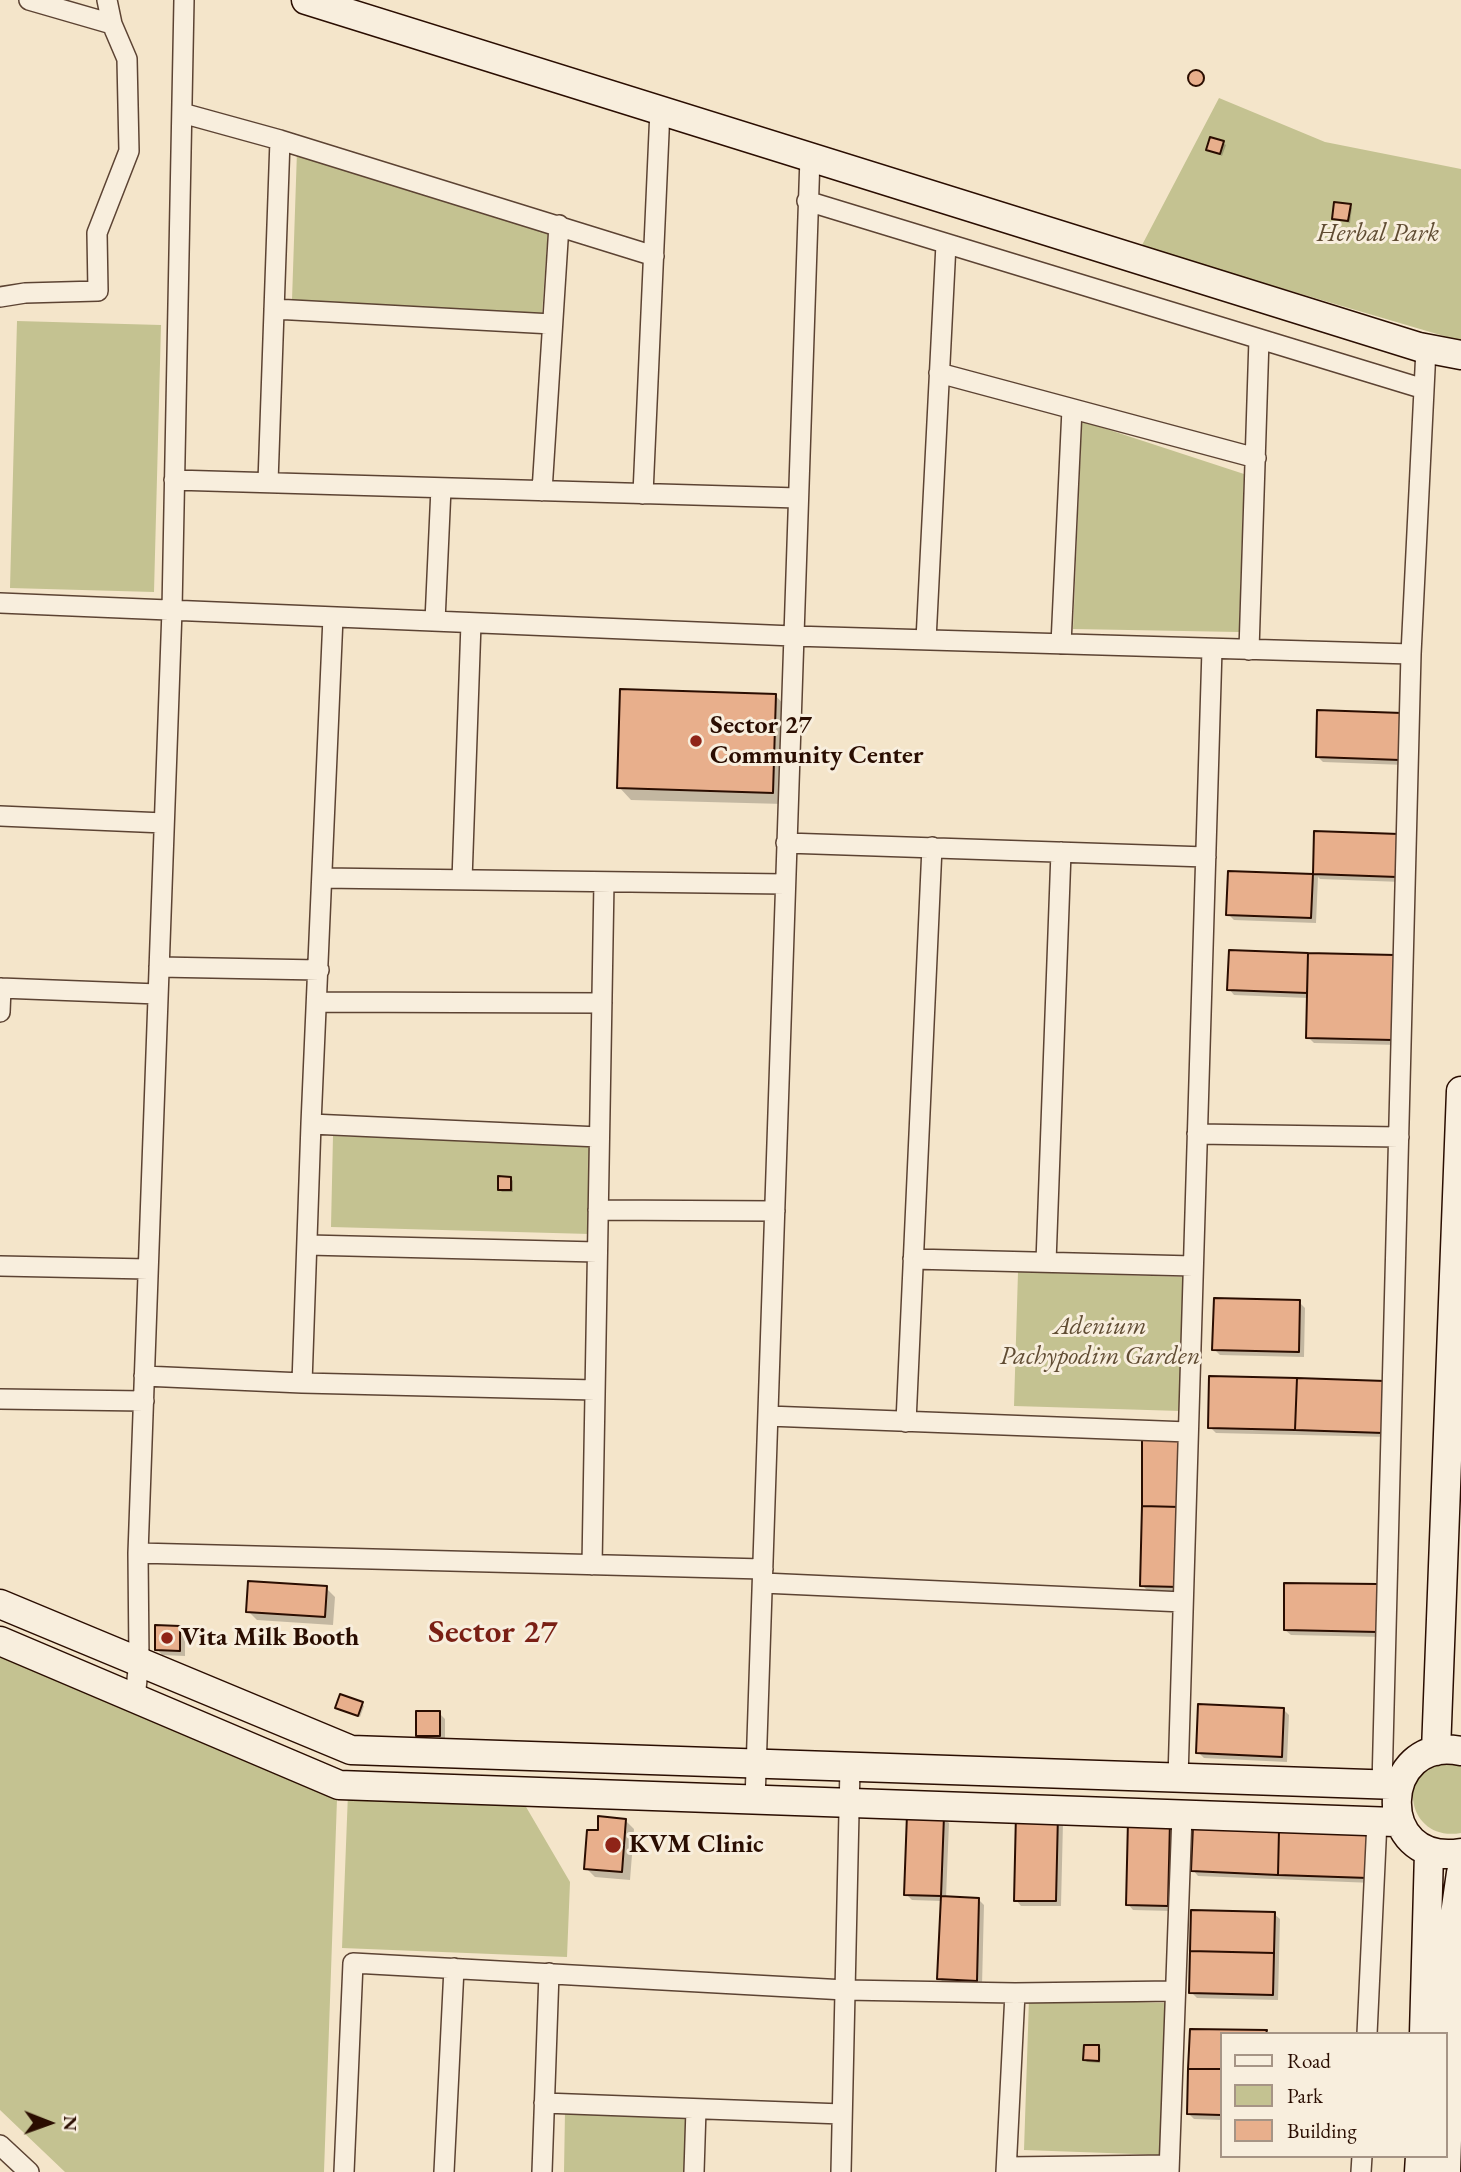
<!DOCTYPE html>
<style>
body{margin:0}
#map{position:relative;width:1461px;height:2172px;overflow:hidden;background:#f4e5ca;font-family:"EB Garamond",serif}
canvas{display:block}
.legend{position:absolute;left:1220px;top:2032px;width:228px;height:126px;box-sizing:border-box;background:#f8eedd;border:2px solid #a69485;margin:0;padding:9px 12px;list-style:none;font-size:21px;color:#2a0d01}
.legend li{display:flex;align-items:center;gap:14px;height:35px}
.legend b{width:35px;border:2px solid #a69485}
.north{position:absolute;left:14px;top:2088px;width:70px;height:70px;-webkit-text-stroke:5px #f8eedd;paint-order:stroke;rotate:91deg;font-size:19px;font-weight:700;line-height:28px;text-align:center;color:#2a0d01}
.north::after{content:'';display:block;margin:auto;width:24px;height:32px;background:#2a0d01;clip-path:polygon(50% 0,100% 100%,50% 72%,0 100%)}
</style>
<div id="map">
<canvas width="1461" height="2172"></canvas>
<ul class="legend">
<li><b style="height:9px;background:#f8eedd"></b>Road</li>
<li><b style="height:19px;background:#c4c291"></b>Park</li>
<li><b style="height:19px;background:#e8af8c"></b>Building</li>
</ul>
<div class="north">N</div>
</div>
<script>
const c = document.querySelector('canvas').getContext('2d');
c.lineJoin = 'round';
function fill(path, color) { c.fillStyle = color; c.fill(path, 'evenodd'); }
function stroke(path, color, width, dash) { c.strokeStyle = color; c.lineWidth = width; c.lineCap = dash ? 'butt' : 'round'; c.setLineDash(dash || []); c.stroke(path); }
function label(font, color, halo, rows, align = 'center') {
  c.font = font + ' "EB Garamond",serif'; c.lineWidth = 6; c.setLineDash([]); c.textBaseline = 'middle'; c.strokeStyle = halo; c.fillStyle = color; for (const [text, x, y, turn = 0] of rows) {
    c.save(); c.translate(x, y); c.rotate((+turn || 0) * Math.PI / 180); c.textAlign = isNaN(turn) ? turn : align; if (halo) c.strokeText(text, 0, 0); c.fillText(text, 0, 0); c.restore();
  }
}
fill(new Path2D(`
 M1219,98l106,44 136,27v172l-320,-94z
 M297,151l251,79 -6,84 -250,-14z
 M17,321l144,4 -7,267 -144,-4z
 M1082,421l162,53 -5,158 -166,-3z
 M333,1136l260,7 -3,91 -259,-7z
 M1018,1272l168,5 -5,134 -167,-5z
 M0,1653l337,146 -13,373h-259l-65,-62z
 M1461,1762v71c-53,9 -62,-58 -28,-69 8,-3 20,-2 28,-2z
 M348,1793l174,7 48,82 -3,75 -225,-9z
 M1029,1999l139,4 -5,152 -139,-5z
 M565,2111l121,3 -1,58h-121z`), '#c4c291');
fill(new Path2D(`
 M1191 79a7 7 0 1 1 14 0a7 7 0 1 1-14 0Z
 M1223,143l3,2 -4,11 -14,-7z
 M1350,206l2,2 -2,15 -17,-4z
 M775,695l12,13 -3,96 -153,-4 -12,-13z
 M1401,715l4,50 -82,-3 -6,-6z
 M1315,833l83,3 4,46 -82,-3 -2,-2 -2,46 -82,-3 -6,-6 84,-38 2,2z
 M1230,951l164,6 4,88 -84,-2 -6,-6v-39l-74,-3 -5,-6z
 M511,1178l2,3v11h-11l-3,-3z
 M1299,1302l6,6 -1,49 -84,-2 -6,-6z
 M1390,1388l-2,49 -172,-4 -6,-6z
 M1144,1440l39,152 -35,-1 -6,-6z
 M1378,1586l5,51 -92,-2 -6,-5z
 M326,1588l9,9 -2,28 -76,-5 -9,-9z
 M179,1627l6,6v23l-23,-1 -5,-6z
 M362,1704l2,2 -4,11 -23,-10z
 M1283,1709l6,6 -2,47 -83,-4 -6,-6z
 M439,1713l6,6v22h-21l-6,-6z
 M1018,1815l45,7 -2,84h-40l-5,-6z
 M943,1817l6,6 -3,75 32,1 6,6 -2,81 -37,-2 -6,-6 3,-77 -30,-1 -6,-6z
 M625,1820l9,9 -4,51 -35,-3 -9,-9 13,-36z
 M1130,1822l45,7 -2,82 -40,-1 -5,-6z
 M1369,1835l4,48 -175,-7 -5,-6z
 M1274,1914l6,5 -2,81 -81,-2 -6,-6z
 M1191,2030l76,4h-46v86l-27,-1 -6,-6z
 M1099,2047l2,2 -1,14 -13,-1 -2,-2z`), '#0003');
const building = new Path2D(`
 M1188 78a8 8 0 1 1 16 0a8 8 0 1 1-16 0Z
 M1210,137l14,4 -4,13 -14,-4z
 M1334,202l17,2 -3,17 -16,-2z
 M620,689l156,5 -3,99 -156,-5z
 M1317,710l85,3 -2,47 -84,-3z
 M1314,831l85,3 -2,43 -84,-3z
 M1228,871l85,3 -2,44 -85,-3z
 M1229,950l79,3 -1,40 -80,-3z
 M1308,953l87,2 -2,85 -87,-2z
 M498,1176l13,1v13h-13z
 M1214,1298l86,2 -1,52 -87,-2z
 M1209,1376l88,2 -2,52 -87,-2z
 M1297,1378l88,3 -2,52 -88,-3z
 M1142,1438h40l-2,69 -38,-1z
 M1142,1506l38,1 -2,80 -38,-1z
 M248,1581l79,5 -2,31 -79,-5z
 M1284,1583l94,1v48l-94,-2z
 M155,1625l25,1v25l-25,-1z
 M340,1694l23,8 -5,14 -23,-8z
 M1198,1704l86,4 -2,49 -86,-4z
 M416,1711h24v25h-24z
 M1016,1813l42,1 -2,87h-42z
 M907,1814l37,2 -3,80 -37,-1z
 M598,1816l28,3 -4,53 -38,-3 3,-39h11z
 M1128,1820l42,1 -2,85 -42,-1z
 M1193,1826l86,4 -1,45 -87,-4z
 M1279,1830l91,3 -2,45 -90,-3z
 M941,1896l38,2 -2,83 -40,-2z
 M1191,1910l84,2 -1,41 -84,-2z
 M1190,1951l84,2 -1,42 -84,-2z
 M1190,2029l77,1 -1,4h-45v35h-33z
 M1084,2045h15v16l-16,-1z
 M1188,2069h33v46l-34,-1z`);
fill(building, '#e8af8c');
stroke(building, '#2a0d01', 2);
const street = new Path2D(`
 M107,0l5,24
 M182,113l98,27 374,116
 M807,201l617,188
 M0,297l25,-4 73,-2 -1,-58 32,-82 -2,-92 -15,-35 -83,-24
 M274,309l278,15
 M939,373l317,85
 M174,480l624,18
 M268,482l12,-342
 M542,491l17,-266
 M643,494l17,-384
 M0,603l793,33 618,18 -29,1131
 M435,621l6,-133
 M926,640l20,-396
 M1061,644l11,-235
 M1249,650l10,-311
 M1411,654l15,-305
 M0,816l164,7
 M786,843l420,14
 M322,878l463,6
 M462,880l9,-257
 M159,967l160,3
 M0,988l158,6
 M317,1002l285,1
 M0,1012l1,-24
 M311,1124l288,13
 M1197,1134l202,3
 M598,1210l177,1
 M308,1245l289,7
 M913,1259l280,7
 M1046,1262l15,-410
 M0,1266l148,3
 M144,1376l158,7 9,-259 22,-507
 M302,1383l293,7
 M0,1399l144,2
 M768,1416l420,16
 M906,1422l26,-575
 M138,1553l625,16
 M592,1565l12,-683
 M763,1583l420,19
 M135,1698l4,-37 -1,-108 34,-943 12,-610
 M1178,1778l34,-1129
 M755,1800l55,-1643
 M1367,2034l10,-213
 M544,2103l298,11
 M0,2145l29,27
 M1007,2167l162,-2
 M344,2172l9,-209 492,27 170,3 160,-2
 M444,2172l10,-204
 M542,2172l7,-199
 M694,2172l2,-63
 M841,2172l9,-405
 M1006,2172l9,-179
 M1169,2172l13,-357
 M1361,2172l1,-16`);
const secondary = new Path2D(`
 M306,0l1113,347 42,8
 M0,1604l351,146 1047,35
 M0,1641l339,144 1056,37 5,3
 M1436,1751l25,-660
 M1461,1751c-82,-17 -89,116 0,102
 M1424,2034l5,-182
 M1419,2172l1,-16
 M1446,2172l8,-251 7,-48`);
stroke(street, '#5c4333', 22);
stroke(secondary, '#2a0d01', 31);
stroke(street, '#f8eedd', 19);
stroke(secondary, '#f8eedd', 28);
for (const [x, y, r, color] of [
 [696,741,7,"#8f2418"],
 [167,1638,7,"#8f2418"],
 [613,1845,9,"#8f2418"]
]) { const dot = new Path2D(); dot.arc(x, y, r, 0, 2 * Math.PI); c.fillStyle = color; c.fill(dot); stroke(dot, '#f8eedd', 2.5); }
label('italic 26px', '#604c33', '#f8eedd', [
 ["Herbal Park",1378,234],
 ["Adenium",1100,1327],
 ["Pachypodim Garden",1100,1357]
]);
label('bold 26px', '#2a0d01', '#f8eedd', [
 ["Sector 27",710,726],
 ["Community Center",710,756],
 ["Vita Milk Booth",181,1638],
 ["KVM Clinic",629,1845]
], 'left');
label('bold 33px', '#7a1f14', '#f8eedd', [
 ["Sector 27",493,1633]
]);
</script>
